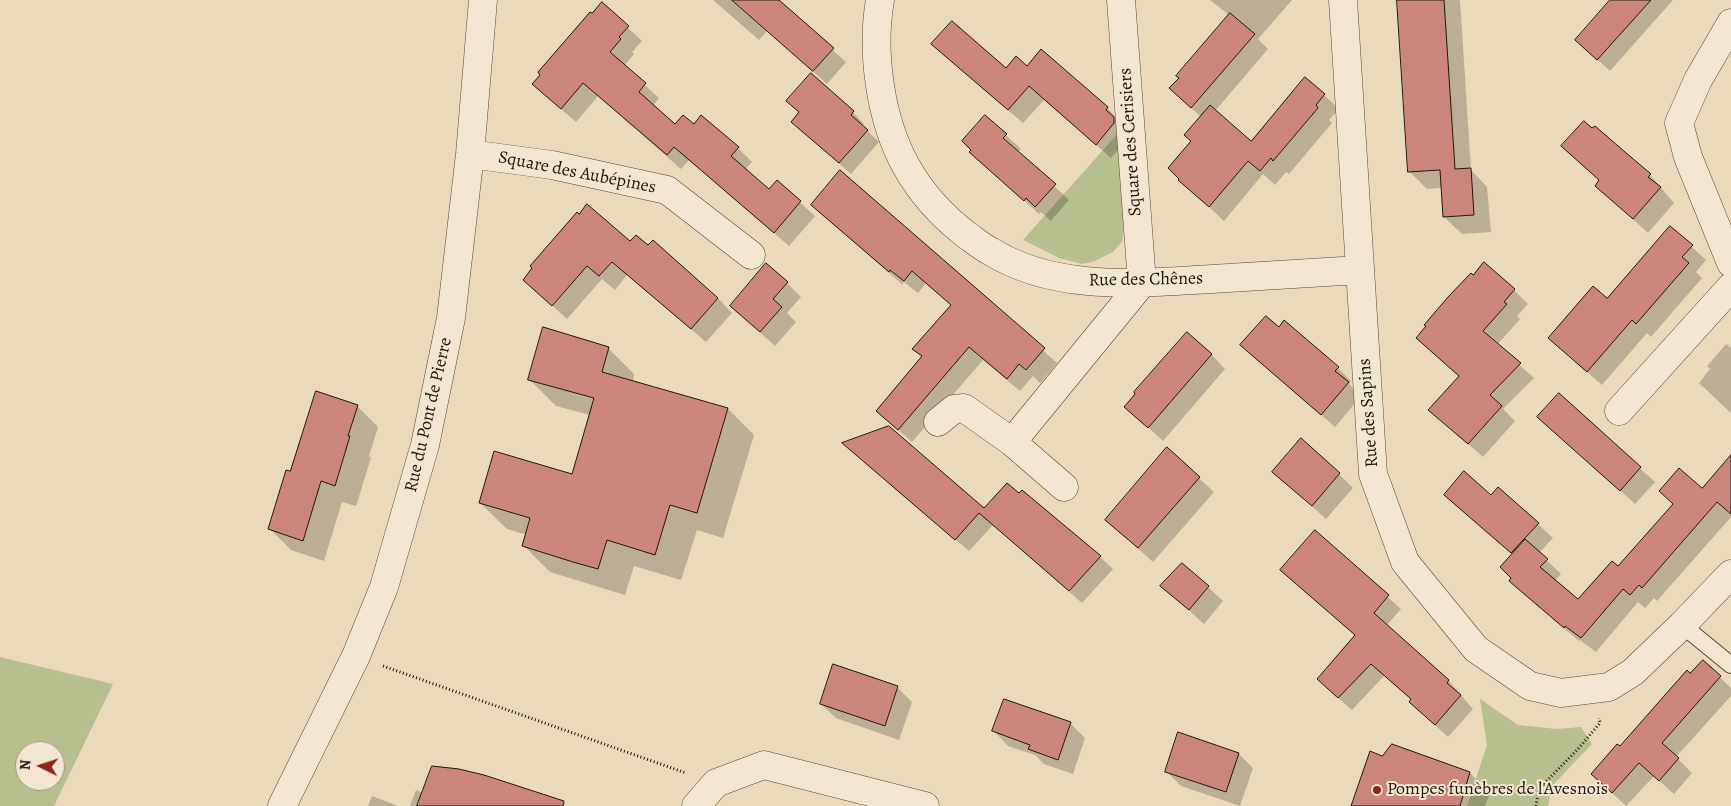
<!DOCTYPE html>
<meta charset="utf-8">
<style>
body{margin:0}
#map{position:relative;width:1731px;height:806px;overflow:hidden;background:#ebd9bc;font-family:Alegreya,serif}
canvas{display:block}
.north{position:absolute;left:15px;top:741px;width:50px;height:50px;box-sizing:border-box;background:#f2e6d3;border:1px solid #9e9483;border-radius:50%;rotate:274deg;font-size:14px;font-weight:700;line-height:20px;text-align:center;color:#20180c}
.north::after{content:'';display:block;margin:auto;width:18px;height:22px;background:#8f2418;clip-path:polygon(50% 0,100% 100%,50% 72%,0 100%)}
</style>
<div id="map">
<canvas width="1731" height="806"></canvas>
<div class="north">N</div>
</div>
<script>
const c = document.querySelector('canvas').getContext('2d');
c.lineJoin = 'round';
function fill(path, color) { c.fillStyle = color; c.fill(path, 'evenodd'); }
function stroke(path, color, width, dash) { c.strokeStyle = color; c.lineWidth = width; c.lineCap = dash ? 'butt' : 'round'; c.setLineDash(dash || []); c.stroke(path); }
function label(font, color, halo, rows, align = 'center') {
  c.font = font + ' Alegreya,serif'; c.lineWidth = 4; c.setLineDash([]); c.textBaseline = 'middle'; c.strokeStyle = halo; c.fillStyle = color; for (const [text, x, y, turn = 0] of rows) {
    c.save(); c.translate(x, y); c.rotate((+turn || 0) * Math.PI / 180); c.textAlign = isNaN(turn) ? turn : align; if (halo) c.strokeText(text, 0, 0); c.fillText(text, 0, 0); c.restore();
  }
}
fill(new Path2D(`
 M1119,132l5,94 -2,16 -9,10 -18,9 -13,3 -23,-6 -36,-18z
 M0,657l113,27 -59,122h-54zM25,751h30v30h-30z
 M1480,699l38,26 39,4 24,-2 11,17 -40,42 -4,20h-81l20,-61z`), '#b8bf8f');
fill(new Path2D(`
 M713,0h64l69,62 -19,22 -60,-53 -8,9z
 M1210,0h82l-34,39 10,10 -53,62 36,32 73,-48 15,14 -10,11 3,3 -43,51 -3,-2 -11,13 -12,-11 -39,47 -44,-41 21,-63 -16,-15 44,-87z
 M1398,0h62l11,170 16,17 4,45 -29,2 -18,-17 -2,-29 -15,1 -17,-17z
 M1612,0h61l-63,71 -21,-19z
 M602,4l40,37 -10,11 2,2 -10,12 35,32 -6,8 22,19 19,1 44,22 14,14 -7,8 24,21 8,-9 38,34 -26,30 -100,-86 -8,9 -83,-73 -22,26 -28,-24z
 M948,58l58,12 21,-2 80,40 14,14 7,16 -17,20 -67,-58 -21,23z
 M788,101l65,11 11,12 -2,2 17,16 -28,32 -58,-52 7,-9z
 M985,116l36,33 -3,3 51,48 -18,21 -10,-9 -2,2 -68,-62z
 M841,172l216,191 -17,20 -7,-7 -13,15 -37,-31 -71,82 -35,-31 46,-54 -9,-8 38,-44 -26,-22 -8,10 -14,-11 -2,2 -76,-66z
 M1650,175l24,28 -26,30 -52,-47 4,-5z
 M1670,227l36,33 -10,12 6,6 -51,59 -4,-4 -45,52 -38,-33 43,-52z
 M630,243l88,55 14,15 -26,29 -79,-67 -12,15 -13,-11 -35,40 -43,-39z
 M787,283l14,14 -14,16 9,9 -21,24 -44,-40z
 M1514,290l14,14 -11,12 3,3 -23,26 37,33 -31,31 12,12 -32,36 -53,-47 30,-34 -28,-24z
 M1279,328l59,40 13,13 -2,3 12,12 -26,31 -93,-82z
 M1726,344l5,4v65l-32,-30 11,-14 -3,-3z
 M608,348l26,26 -1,8 95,27 26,26 -31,103 -26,-8 -16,50 -47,-14 -9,29 -75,-23 -26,-26 3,-11 -20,-6 -27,-26 92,-28 18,-60 -34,-9 -27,-27z
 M1211,354l14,15 -62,72 -37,-34 11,-13z
 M1559,395l96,87 -20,22 -96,-87z
 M357,406l21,21 -9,29 2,2 -15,48 -14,-4 -18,59 -33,-11 -21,-21z
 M844,444l140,66 116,47 13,12 -31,34 -89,-78 -24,26z
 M1167,449l47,43 -61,70 -47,-42z
 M1731,456v61l-74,84 -3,-3 -9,10 -7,-6 -42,50 -16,-12 -1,1 -54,-46 -12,-40 -53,-46 31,-13 47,28 15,14 -14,15 22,21 -7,7 24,20 40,-33 84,-78z
 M1274,472l65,2 14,14 -27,31z
 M1315,531l86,78 -15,17 63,55 24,28 -25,28 -25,-23 -11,-14 -28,-24 -32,34 -21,-18 25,-56 -61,-54z
 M1162,586l46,1 15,14 -19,23z
 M1703,661l28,27v8l-55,61 16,16 -18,21 -20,-18 -28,30 -34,-32 28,-26z
 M897,687l15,15 -13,38 -63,-22 -15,-14z
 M1070,723l15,15 -12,36 -29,-10 -9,-9 -27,-9 -14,-15z
 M1179,734l60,20 14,14 -13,38 -59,-20 -15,-15z
 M1382,757l88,16 20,20 -5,13h-132z
 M416,790l7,3 136,9 6,4h-155z
 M372,796l26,10h-30z`), '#0003');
const building = new Path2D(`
 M732,0h47l55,48 -21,23z
 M1397,0h47l11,169 16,-1 3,47 -31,2 -3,-47 -32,2z
 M1610,0h41l-54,60 -22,-20z
 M602,2l27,24 -10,11 2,2 -11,13 36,31 -7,9 36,32 8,-9 11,9 7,-9 38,32 -8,9 38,33 8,-9 24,21 -27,32 -100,-86 -7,8 -84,-72 -22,26 -29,-25 8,-9 -2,-3 52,-60 2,1z
 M1230,13l25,21 -64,74 -22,-20 10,-10 -3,-2z
 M952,21l54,47 10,-12 11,10 14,-17 67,58 -2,3 8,7v6l-18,22 -67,-59 -21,24 -77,-66z
 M811,73l43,38 -3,4 17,15 -29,33 -48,-41 8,-10 -13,-11z
 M1305,77l20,17 -9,11 2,3 -45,53 -2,-3 -11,13 -12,-10 -39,46 -31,-27 1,-1 -11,-11 23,-27 -7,-6 26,-30 41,36z
 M985,115l22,19 -4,4 53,46 -21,23 -9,-9 -2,3 -55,-49 2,-2 -9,-9z
 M1584,121l8,7 3,-2 30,26 26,22 -3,3 13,10 -28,32 -38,-33 4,-6 -38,-34z
 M840,170l205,178 -19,22 -7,-6 -12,15 -38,-32 -71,83 -22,-19 46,-55 -10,-7 39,-44 -39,-34 -8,10 -14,-11 -1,2 -78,-67z
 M587,204l43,37 6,-6 12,10 5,-5 65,58 -27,31 -79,-67 -13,14 -12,-10 -35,40 -29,-26 9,-12 -2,-2 47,-54 2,2z
 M1670,226l23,19 -11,12 7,6 -53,61 -4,-4 -45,52 -39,-34 45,-52 14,12z
 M1484,262l31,27 -11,13 3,2 -24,27 38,32 -31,32 12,11 -34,38 -40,-34 31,-34 -43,-38 10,-12 -2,-1 24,-28 23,-24 2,2z
 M766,263l22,19 -15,17 9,8 -22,25 -30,-26z
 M1266,316l13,11 5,-7 55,47 -4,4 14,11 -28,33 -81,-70z
 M543,327l66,20 -7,25 126,36 -31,105 -27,-8 -15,50 -48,-15 -9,29 -25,-7 -51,-16 8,-28 -51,-15 15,-52 78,23 22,-76 -66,-18z
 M1187,332l25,22 -64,74 -24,-21 11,-13 -1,-2z
 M316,391l42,14 -10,31h2l-15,50 -14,-5 -18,60 -35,-12 18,-59 4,1z
 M1559,393l82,74 -21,24 -83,-74z
 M889,426l95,82 23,-25 12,10 3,-3 79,66 -32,35 -90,-78 -24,27 -113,-97z
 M1301,438l39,35 -28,33 -40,-34z
 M1167,447l33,30 -62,71 -33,-28z
 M1731,455v59l-14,-12 -75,86 -3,-3 -9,10 -7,-6 -42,49 -16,-12 -1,2 -55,-47 2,-3 -11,-11 25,-28 23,20 -8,8 38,32 34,-38 6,5 55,-62 -14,-13 20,-23 23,20z
 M1464,471l27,24 7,-8 41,36 -28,30 -67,-58z
 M1315,530l74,65 -15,18 75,67 -2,3 14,12 -26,30 -26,-23 2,-3 -40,-35 -33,34 -21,-19 38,-44 -75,-65z
 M1182,563l27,23 -20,24 -29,-24z
 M1703,660l18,16 -59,67 17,15 -20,23 -20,-18 -27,30 -21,-19 26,-30 3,2 67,-76 3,3z
 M833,664l65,22 -13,40 -65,-22z
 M1004,699l67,23 -13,38 -30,-11 2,-4 -38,-14z
 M1178,732l61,21 -13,39 -61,-20z
 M1392,744l78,28 -10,34h-109l19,-55 12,5z
 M432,766l27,3 25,6 80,26 -1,5h-146z`);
fill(building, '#cc857c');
stroke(building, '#20180c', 1);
const service = new Path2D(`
 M1682,625l49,40`);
const minor = new Path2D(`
 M880,0c-9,52 0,119 26,166 15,27 37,51 62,70 7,5 14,11 22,15 66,41 147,32 222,28 49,-3 98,-6 147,-9
 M1343,0l30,474 32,88 71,87 54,37 31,7 48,-6 24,-15 49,-47 49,-51
 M1731,23l-33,57 -19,43 9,34 43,106
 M470,154l82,11 115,25 84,65
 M1619,411l112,-124
 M938,422l16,-13 10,-1 48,34 130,-159 -21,-283
 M1012,442l52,45
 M282,806l74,-150 28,-69 41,-142 26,-127 19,-164 13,-154
 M696,806l20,-23 48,-18 161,41`);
stroke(service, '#534838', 18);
stroke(minor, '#534838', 29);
stroke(new Path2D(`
 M383,666l303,107
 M1536,806l3,-17 39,-40 22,-26 -1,-5`), '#20180c', 3, [1, 2.5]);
stroke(service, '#f2e6d3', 16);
stroke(minor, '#f2e6d3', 28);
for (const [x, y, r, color] of [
 [1377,790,5,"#8f2418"]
]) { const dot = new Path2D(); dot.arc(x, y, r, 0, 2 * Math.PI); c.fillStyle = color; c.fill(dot); stroke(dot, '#f2e6d3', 2); }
label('18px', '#20180c', '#f2e6d3', [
 ["Square des Cerisiers",1131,142,-94],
 ["Square des Aubépines",577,173,11],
 ["Rue des Chênes",1146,280,-1],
 ["Rue des Sapins",1369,413,-94],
 ["Rue du Pont de Pierre",429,415,-77]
]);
label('18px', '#20180c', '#f2e6d3', [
 ["Pompes funèbres de l'Avesnois",1387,790]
], 'left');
</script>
